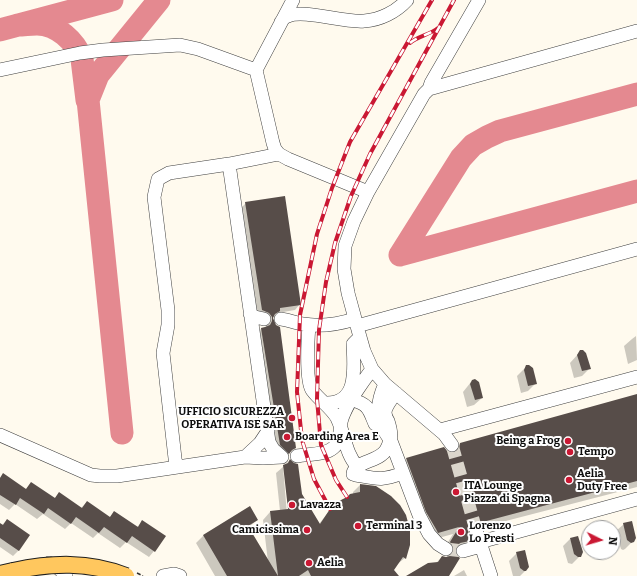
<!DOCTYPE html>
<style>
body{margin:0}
#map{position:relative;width:637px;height:576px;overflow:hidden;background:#fffaee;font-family:Bitter,serif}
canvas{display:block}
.north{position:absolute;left:581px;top:520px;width:40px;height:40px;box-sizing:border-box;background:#fff;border:1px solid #9e9e9e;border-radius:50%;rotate:95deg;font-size:11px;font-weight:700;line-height:16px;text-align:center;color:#0d0d0d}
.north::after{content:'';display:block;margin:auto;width:14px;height:18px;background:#ca1833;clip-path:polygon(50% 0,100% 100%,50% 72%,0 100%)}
</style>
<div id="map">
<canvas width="637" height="576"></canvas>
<div class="north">N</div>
</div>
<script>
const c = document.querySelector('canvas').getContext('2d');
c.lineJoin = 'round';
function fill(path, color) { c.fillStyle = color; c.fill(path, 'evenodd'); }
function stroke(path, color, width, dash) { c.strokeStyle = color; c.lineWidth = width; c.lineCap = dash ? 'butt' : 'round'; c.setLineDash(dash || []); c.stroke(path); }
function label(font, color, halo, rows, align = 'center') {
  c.font = font + ' Bitter,serif'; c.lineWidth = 4; c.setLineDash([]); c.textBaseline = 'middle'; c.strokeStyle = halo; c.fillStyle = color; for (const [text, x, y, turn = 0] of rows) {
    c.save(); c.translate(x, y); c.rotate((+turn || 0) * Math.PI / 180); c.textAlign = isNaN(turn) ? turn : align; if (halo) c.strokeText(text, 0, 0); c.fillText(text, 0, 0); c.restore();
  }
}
fill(new Path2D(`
 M246,203l54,101 -5,6 -18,3 -5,5 23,130 -12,11 -8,-8 -20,-117 6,-5 5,-1v-5l-9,-7 -17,-107z
 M636,336l1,24 -9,4 -4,-18 8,-7z
 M579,353l10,16 -7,7 -8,2 -4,-15z
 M525,368l11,15 -8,8 -7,2 -4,-17z
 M471,382l11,16 -8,7 -7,2 -4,-15z
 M637,395v92l-166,43h-3l1,10 -8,8 -7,2 -6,26h-40l28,-13 6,-6 6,1 -5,-8 10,-16 -22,6 -32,-73 8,-8 41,-6 4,1v-2l8,-8z
 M290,460l11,34 18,30 11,-14 23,-16v-2l7,-7 45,73 -9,7 -3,5 4,6h-182l-19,-33 7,-7 47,-28 7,12 -9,8 20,34 -5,-42 7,-8 10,-1 -4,-38 7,-6 4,47h2l-4,-45 -2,-2z
 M3,475l22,15 29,9 5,-6 22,15 6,-6 22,16 6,-6 22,15 6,-6 11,30 -5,6 -23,-15 -6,6 -22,-15 -5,5 -22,-15 -6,6 -22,-15 -6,5 -22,-15 -6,6 -9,-6v-26z
 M7,520l12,30 -6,6 -13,-9v-23l2,1z
 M624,524l9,17 -8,8 -2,1 -2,-1 -5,-18z
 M570,539l10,17 -8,8 -4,-1 -5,-17z
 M517,553l9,17 -6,6h-7l-4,-15z
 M464,570l3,6h-13z`), '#0003');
stroke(new Path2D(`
 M18,25c6,0 12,-1 19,-1 20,0 38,17 45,35l5,41
 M0,30l112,-30
 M400,255l61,-97 12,-13 14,-8 13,-6 137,-37
 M400,255l237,-64
 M122,433l-34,-333 10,-25 61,-75`), '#e48990', 23);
fill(new Path2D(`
 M285,196l16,109 -21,3v3l-5,3 -2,4 3,7 4,2 16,121 -4,2 -3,4 -9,-9 -19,-117 4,-1 5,-2 2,-4v-4l-3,-4 -7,-3 -17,-108z
 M580,350h3l3,3 5,16 -9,2 -5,-16z
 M526,365h3l4,3 4,16 -9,2 -4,-16z
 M475,379l4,3 4,16 -8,2 -5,-16 2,-4z
 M637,394v87l-158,42h-6l-3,2 -2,4 2,12 -10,2 -5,6v5l5,4 -11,18h-43l22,-13 10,-1 4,-6 4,1 4,-1 3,-3 1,-4 -4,-7 9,-15 -21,6 -2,-4 -10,-17 -20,-54 38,-11 4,5 5,1 6,-4 1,-6z
 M290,459l4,4 4,1 4,30 18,30 10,-15 7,-7 10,-5 3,-3 10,-2v-8l16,2 15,10 9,9 6,10 4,15v15l-4,14 -3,-2 -9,13 5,6h-88l-3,-6 -9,6h-21l-8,-65 18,-2 -5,-44 5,-2z
 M3,473l23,16 5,-7 24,16 4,-6 23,16 5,-7 23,16 4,-6 24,16 4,-7 24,16 -11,16 -23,-16 -5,7 -23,-16 -5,6 -23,-16 -5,7 -23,-16 -4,6 -24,-16 -4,7 -16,-10v-17z
 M250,506l8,14 -10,6 30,50h-51l-24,-41z
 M7,519l23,16 -11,16 -19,-13v-15l3,2z
 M632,521l4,17 -2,4 -3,1 -4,-3 -4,-17z
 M578,536l5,16 -2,5h-3l-4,-3 -4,-16z
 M525,550l4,17 -3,4h-2l-4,-3 -4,-16z`), '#574d49');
stroke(new Path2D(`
 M452,445l24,85
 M446,549l17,2`), '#dbd6cc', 13, [13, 6]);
const minor = new Path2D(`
 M281,22c2,-3 3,-5 7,-6 16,-7 56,7 76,5 16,-1 32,-9 43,-21
 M0,70l80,-17 23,-3 77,-5 18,4 58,21
 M429,89l2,-6 48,-83
 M279,154l9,5 80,33
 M229,164l50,-10 -4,-5 -2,-6 -17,-73 37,-70
 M250,314l5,3 9,2
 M281,319c8,1 14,4 22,5 17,3 36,0 52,-5
 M309,325c-1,14 -4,54 3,65 7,10 19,17 25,28 8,16 8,35 20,48
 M357,326l280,-77
 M385,384c-10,22 -9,37 6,57l28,74 10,19 9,10 8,5
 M396,393c-4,6 -10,12 -11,19 0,3 1,6 3,9 4,12 4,18 -2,29 -7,12 -32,11 -33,24l3,1c22,4 25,6 47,-2
 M352,400c17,4 17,10 23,24
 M325,403c34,2 29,-36 28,-59l7,-7
 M440,430l197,-53
 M0,435l91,40 9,1h17l128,-19 18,1 19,-1
 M452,445l-8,-11 -59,-50 -13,-15 -8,-18 -4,-14 -12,-44 -4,-24 1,-23 9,-25 14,-29 56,-98 5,-5 208,-58
 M297,456c11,-2 28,-1 36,-8 9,-7 6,-17 8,-26 4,-17 21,-39 31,-53
 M245,457l15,-14 8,-12
 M176,467l-13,-114 5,-28v-15l-14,-113 4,-18 11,-6 60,-9 40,278 4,7 9,8
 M476,530l15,46
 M480,542l157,-43
 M463,551l18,-5
 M49,563c7,1 12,8 17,13
 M163,576l11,-2 6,2`);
const major = new Path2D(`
 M0,574l13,-3`);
stroke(minor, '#404040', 14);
stroke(major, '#1e1e1e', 18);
stroke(new Path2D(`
 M137,573l6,3`), '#2f2f2f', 1.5, [4, 2]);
stroke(minor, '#fff', 13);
stroke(major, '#ffc75e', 16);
const rail = new Path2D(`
 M410,43c8,-7 19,-8 28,-15
 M347,497l-11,-17 -15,-35 -4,-46 2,-69 7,-48 9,-39 16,-47 19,-42 84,-154
 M330,509l-16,-30 -12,-39 -5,-48 3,-77 17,-81 15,-46 18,-46 82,-142`);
stroke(rail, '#ca1833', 4);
stroke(rail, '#fff', 2.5, [8]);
const majorBridge = new Path2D(`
 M13,571c38,-8 76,-10 113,5`);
stroke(majorBridge, '#1e1e1e', 18, []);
stroke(majorBridge, '#ffc75e', 16);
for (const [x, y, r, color] of [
 [292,418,4,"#ca1833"],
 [287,437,4,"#ca1833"],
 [568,441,4,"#ca1833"],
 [570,452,4,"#ca1833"],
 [569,480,4,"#ca1833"],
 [456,492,4,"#ca1833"],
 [292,505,4,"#ca1833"],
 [358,526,4,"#ca1833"],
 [307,530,4,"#ca1833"],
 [461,532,4,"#ca1833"],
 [309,563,4,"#ca1833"]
]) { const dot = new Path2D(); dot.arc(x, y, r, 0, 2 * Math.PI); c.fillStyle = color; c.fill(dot); stroke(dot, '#fff', 1.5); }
label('bold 11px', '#0d0d0d', '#fff', [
 ["UFFICIO SICUREZZA",284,412,"right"],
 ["OPERATIVA ISE SAR",284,425,"right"],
 ["Boarding Area E",295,437],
 ["Being a Frog",560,441,"right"],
 ["Tempo",578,452],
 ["Aelia",577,474],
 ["Duty Free",577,487],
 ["ITA Lounge",464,486],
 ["Piazza di Spagna",464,499],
 ["Lavazza",300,505],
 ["Terminal 3",366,526],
 ["Lorenzo",469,526],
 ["Lo Presti",469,539],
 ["Camicissima",299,530,"right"],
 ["Aelia",317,563]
], 'left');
</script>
